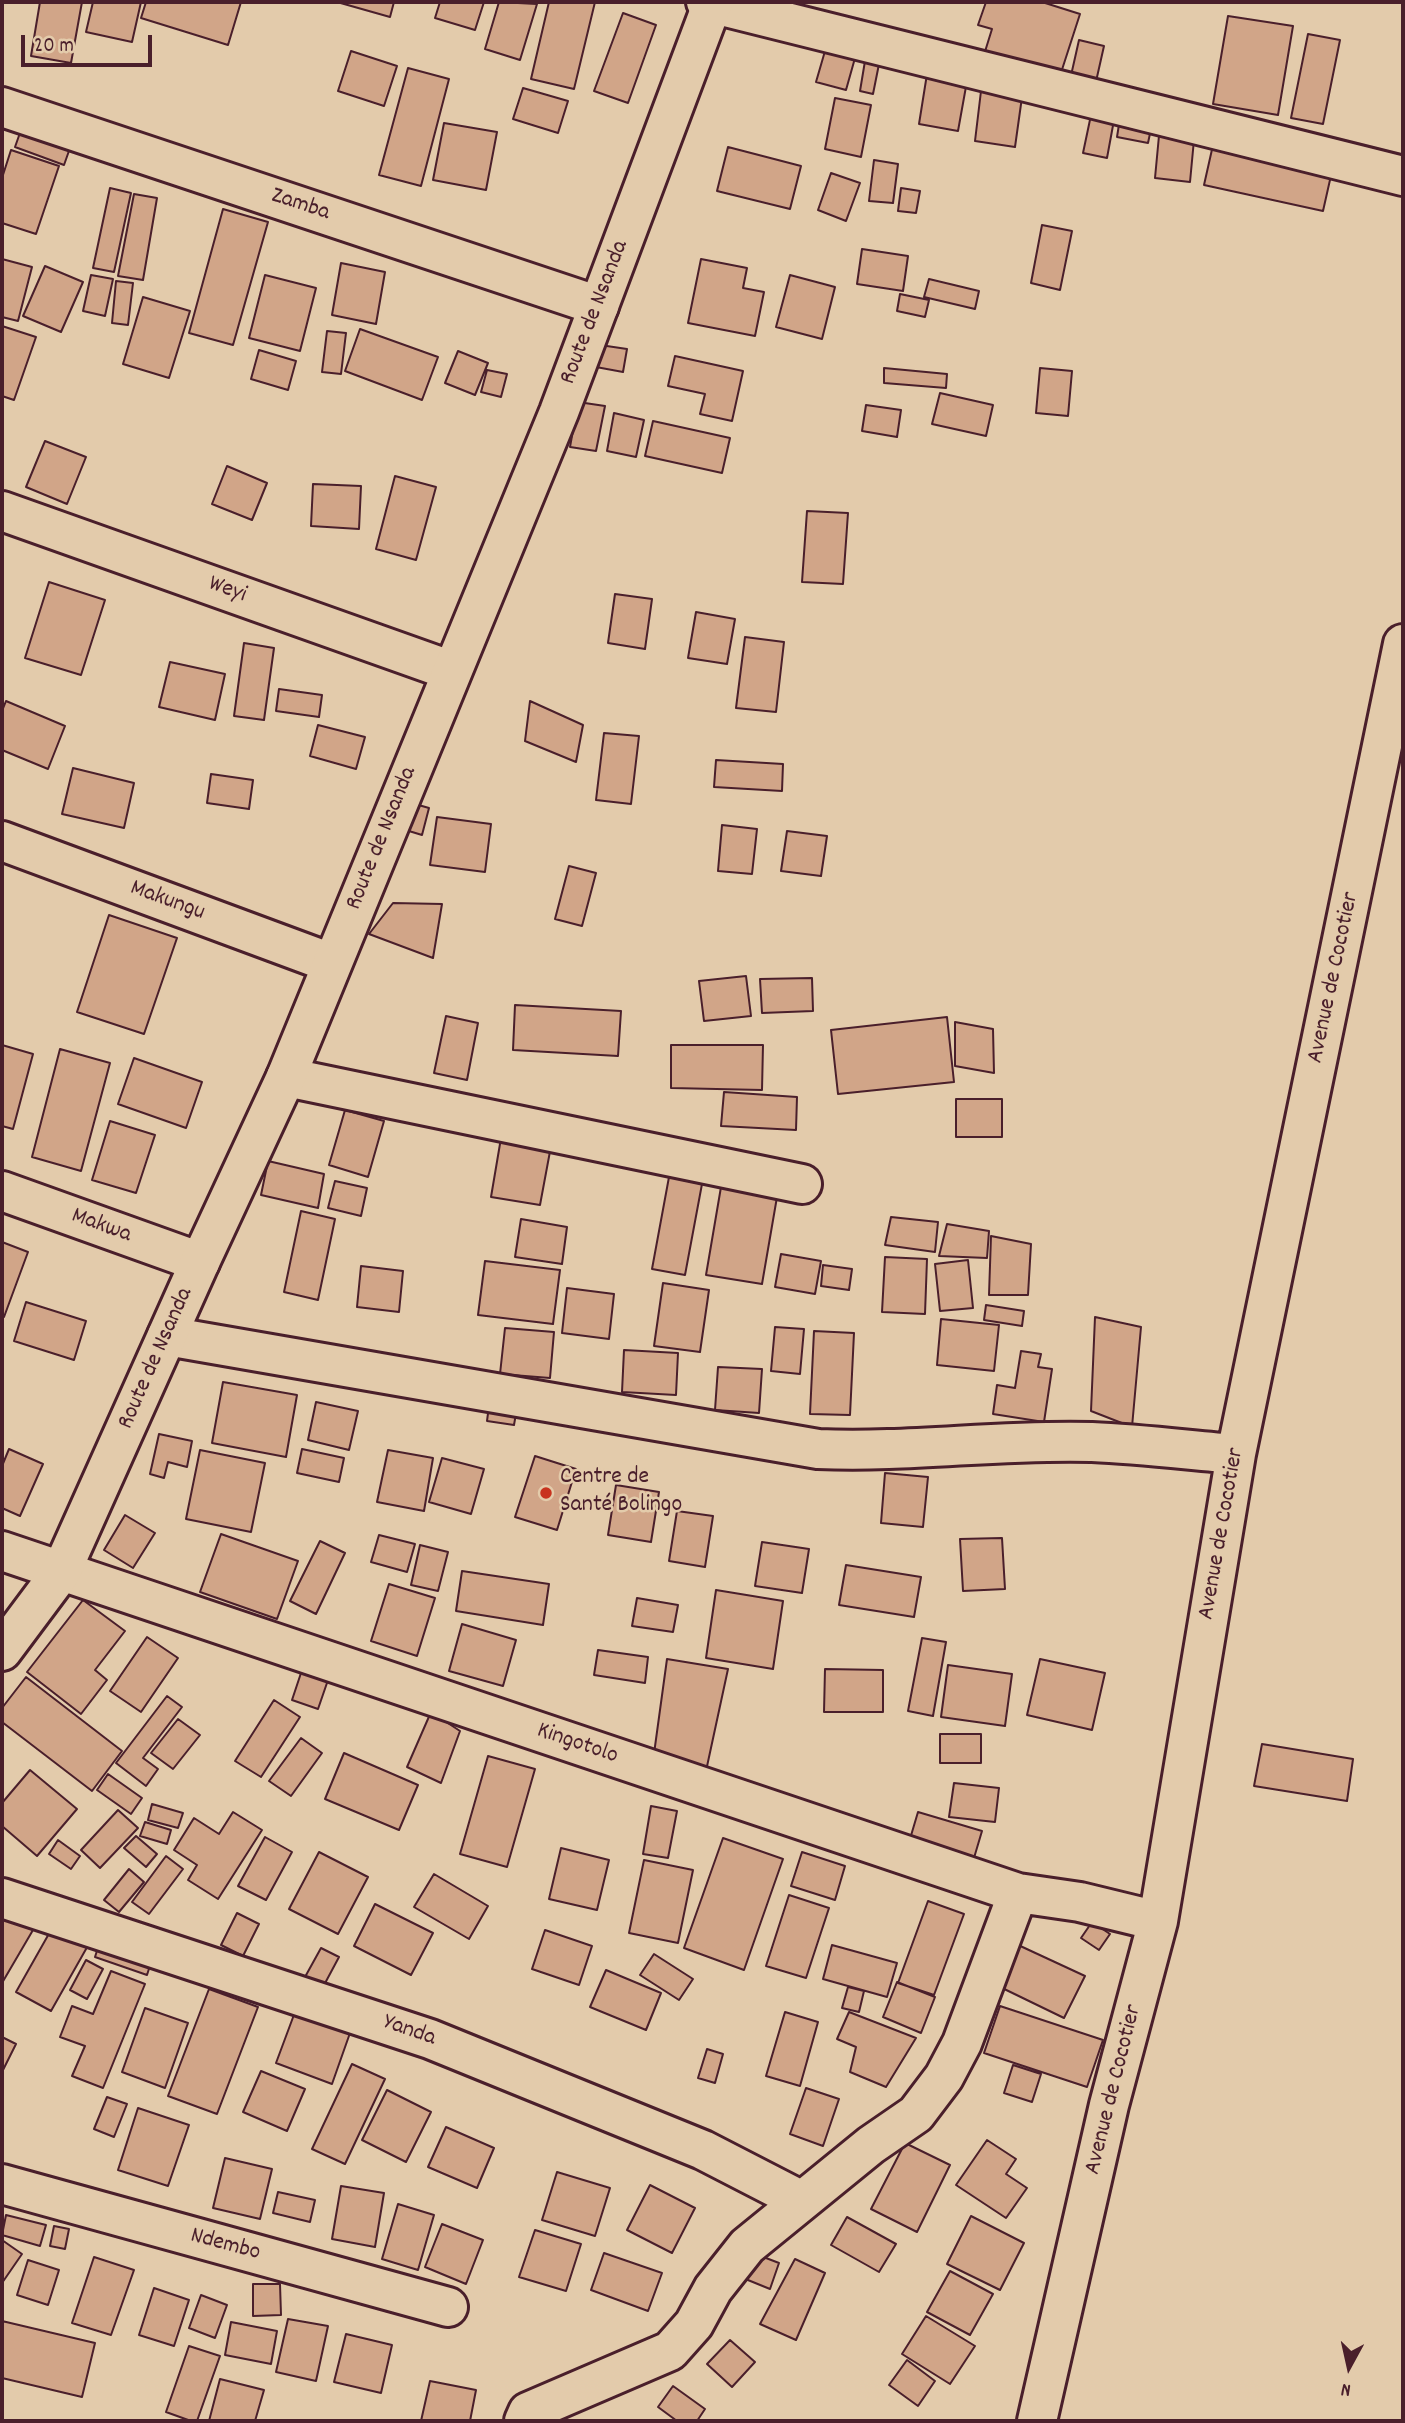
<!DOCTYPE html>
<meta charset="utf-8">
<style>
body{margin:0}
#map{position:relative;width:1405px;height:2423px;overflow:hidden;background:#e3cbab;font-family:Dekko,sans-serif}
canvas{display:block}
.frame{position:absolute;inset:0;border:4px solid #4a1f2b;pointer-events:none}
.north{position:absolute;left:1314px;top:2332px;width:70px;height:70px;-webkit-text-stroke:5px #e3cbab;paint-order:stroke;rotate:188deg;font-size:19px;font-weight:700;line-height:28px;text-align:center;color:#4a1f2b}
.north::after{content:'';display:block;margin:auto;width:24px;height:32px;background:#4a1f2b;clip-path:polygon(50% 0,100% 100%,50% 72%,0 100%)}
.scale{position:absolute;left:21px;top:35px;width:131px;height:32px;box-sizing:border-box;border:4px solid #4a1f2b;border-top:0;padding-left:9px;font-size:21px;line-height:24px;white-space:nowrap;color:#4a1f2b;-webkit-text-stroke:5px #e3cbab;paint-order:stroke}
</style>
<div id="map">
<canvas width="1405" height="2423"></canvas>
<div class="frame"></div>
<div class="north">N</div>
<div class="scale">20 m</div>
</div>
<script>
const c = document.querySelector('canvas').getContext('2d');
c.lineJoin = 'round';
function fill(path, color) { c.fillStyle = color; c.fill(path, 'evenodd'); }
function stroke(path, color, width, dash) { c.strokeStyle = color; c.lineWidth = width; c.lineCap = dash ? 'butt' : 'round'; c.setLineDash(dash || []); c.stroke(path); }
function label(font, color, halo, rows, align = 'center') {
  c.font = font + ' Dekko,sans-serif'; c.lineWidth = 5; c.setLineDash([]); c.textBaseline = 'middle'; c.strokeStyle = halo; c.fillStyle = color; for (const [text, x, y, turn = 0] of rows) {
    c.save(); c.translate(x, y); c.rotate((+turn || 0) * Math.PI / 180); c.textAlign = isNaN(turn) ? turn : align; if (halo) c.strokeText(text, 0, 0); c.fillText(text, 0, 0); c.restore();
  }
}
const building = new Path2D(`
 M40,2h42l-11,61 -40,-7z
 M93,2h48l-9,40 -46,-10z
 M146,2h95l-13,43 -87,-27z
 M337,2h57l-4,15z
 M440,2h44l-9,28 -40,-12z
 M499,2l38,2 -17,56 -35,-11z
 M549,2h46l-21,87 -43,-10z
 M986,2h56l38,12 -22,68 -75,-24 9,-29 -14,-4z
 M623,13l33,12 -28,78 -34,-12z
 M1228,16l65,10 -15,89 -65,-11z
 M1308,34l32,6 -17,84 -32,-6z
 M1079,40l25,6 -9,40 -25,-6z
 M351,51l46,15 -13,40 -46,-15z
 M825,51l30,7 -9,32 -30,-8z
 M865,61l14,3 -6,30 -13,-3z
 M408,68l41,11 -28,107 -42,-11z
 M927,74l40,7 -9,50 -39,-7z
 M523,88l45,13 -10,32 -45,-14z
 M981,91l41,6 -7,50 -40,-6z
 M835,98l36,7 -10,52 -36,-8z
 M1091,115l23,5 -7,38 -24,-5z
 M1120,118l32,6 -4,19 -31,-6z
 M444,123l53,9 -11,58 -53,-10z
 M1160,125l35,4 -5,53 -35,-4z
 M21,130l49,18 -6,17 -49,-18z
 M1213,145l119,26 -9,40 -119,-26z
 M728,147l73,19 -11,43 -73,-18z
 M11,150l48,16 -23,68 -34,-11v-45z
 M874,160l24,4 -5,39 -24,-2z
 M831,173l29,10 -14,38 -28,-11z
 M110,188l21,5 -17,79 -21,-4z
 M901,188l19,3 -4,22 -18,-2z
 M134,194l23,4 -14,82 -25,-4z
 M223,209l45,13 -35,123 -44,-12z
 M1042,225l30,6 -12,59 -29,-7z
 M862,249l46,7 -5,35 -46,-7z
 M2,259l30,8 -14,54 -16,-4z
 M701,259l46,9 -4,20 21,4 -9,44 -67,-13z
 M341,263l44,9 -9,52 -44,-9z
 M45,266l38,16 -22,50 -38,-16z
 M91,275l22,4 -8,37 -22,-5z
 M265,275l51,13 -16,63 -51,-13z
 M790,275l45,12 -13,52 -46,-12z
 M929,279l50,12 -4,18 -51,-12z
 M116,281l17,2 -5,42 -16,-2z
 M900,294l29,6 -4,17 -28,-6z
 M143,297l47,14 -21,67 -46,-14z
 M2,326l34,11 -22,63 -12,-4z
 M360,329l78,28 -16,43 -77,-29z
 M327,331l19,2 -5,41 -19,-2z
 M600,345l27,4 -4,23 -27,-5z
 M259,350l37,11 -8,29 -37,-11z
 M458,351l30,12 -13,32 -30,-12z
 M675,356l68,15 -11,50 -32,-7 5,-20 -37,-8z
 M884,368l63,6 -1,14 -62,-5z
 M1040,368l32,3 -4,45 -32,-3z
 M487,370l20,4 -6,23 -20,-5z
 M940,393l53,12 -7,31 -54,-12z
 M578,402l27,4 -9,45 -26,-4z
 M866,405l35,5 -4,27 -35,-6z
 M614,413l30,7 -8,37 -29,-6z
 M653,421l77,17 -8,35 -77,-17z
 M45,441l41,16 -19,47 -41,-17z
 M227,466l40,17 -15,37 -40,-16z
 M395,476l41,11 -20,73 -40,-11z
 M313,484l48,2 -2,43 -48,-3z
 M807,511l41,2 -5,71 -41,-2z
 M49,582l56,18 -24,75 -56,-17z
 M615,594l37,5 -7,50 -37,-6z
 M696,612l39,7 -8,45 -39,-6z
 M745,637l39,5 -8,70 -40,-4z
 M244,643l30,5 -10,72 -30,-4z
 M170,662l55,12 -10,46 -56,-13z
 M279,689l43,6 -3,22 -43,-6z
 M6,701l59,25 -17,43 -46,-19v-39z
 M530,701l53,24 -7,37 -51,-21z
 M318,725l47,12 -9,32 -46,-13z
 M604,733l35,3 -8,68 -35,-4z
 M716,760l67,4 -1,27 -68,-4z
 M73,768l61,15 -10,45 -62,-14z
 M211,774l42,6 -4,29 -42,-6z
 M408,802l21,6 -7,27 -23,-7z
 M437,817l54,7 -6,48 -55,-7z
 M722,825l35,4 -5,45 -34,-3z
 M787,831l40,5 -6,40 -40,-5z
 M569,866l27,7 -14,53 -27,-7z
 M393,903l49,1 -9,54 -64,-24z
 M109,915l68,23 -33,96 -67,-22z
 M746,976l5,40 -47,5 -5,-40z
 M812,978l1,33 -51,2 -2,-34z
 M515,1005l106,6 -3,45 -105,-6z
 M446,1016l32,7 -11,57 -33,-7z
 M947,1017l7,65 -116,12 -7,-64z
 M955,1022l38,7 1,44 -39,-7z
 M2,1045l31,9 -20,75 -11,-3z
 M671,1045h92l-1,45 -91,-2z
 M60,1049l50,14 -29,108 -49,-14z
 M134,1058l68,24 -16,46 -68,-24z
 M724,1092l73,5 -1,33 -75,-4z
 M956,1099h46v38h-46z
 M345,1110l39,11 -16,56 -39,-12z
 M110,1121l45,14 -19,58 -44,-13z
 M501,1138l50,8 -11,59 -49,-8z
 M268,1161l56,13 -6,34 -57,-13z
 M669,1177l33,7 -17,91 -33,-6z
 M335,1181l32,7 -6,28 -33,-8z
 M721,1187l56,10 -15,87 -56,-9z
 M301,1211l34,8 -17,81 -34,-8z
 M891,1217l47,5 -3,30 -50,-7z
 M521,1219l46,8 -5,37 -47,-7z
 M947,1224l42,7 -2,27 -48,-2z
 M991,1236l40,8 -3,51h-39z
 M2,1242l26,10 -24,65 -2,-1z
 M781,1254l40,7 -6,33 -40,-7z
 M885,1257l42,2 -2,55 -43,-2z
 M968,1260l5,48 -33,3 -5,-47z
 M485,1261l75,9 -7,54 -75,-9z
 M823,1265l29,4 -3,21 -28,-4z
 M361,1266l42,5 -4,41 -42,-5z
 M663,1283l46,7 -9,62 -46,-6z
 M567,1288l47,6 -5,45 -47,-6z
 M26,1302l60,19 -12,39 -60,-19z
 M986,1305l38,6 -2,15 -38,-6z
 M1095,1317l46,10 -9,100 -41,-16z
 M941,1319l58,6 -5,46 -57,-6z
 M775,1327l29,2 -4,45 -29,-3z
 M505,1328l49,4 -4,46 -50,-4z
 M814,1331l40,2 -4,82 -40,-1z
 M624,1350l54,3 -2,42 -54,-3z
 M1021,1351l20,3 -3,13 14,2 -8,53 -51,-8 4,-29 18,3z
 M718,1367l44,2 -3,44 -44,-3z
 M223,1382l74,13 -11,62 -74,-14z
 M490,1398l28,4 -4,23 -27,-4z
 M316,1402l42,9 -9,39 -41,-10z
 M159,1434l33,7 -5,26 -19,-5 -4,16 -14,-4z
 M9,1449l34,15 -23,52 -18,-8v-42z
 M302,1449l42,9 -5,24 -42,-9z
 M200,1450l65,13 -14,69 -65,-13z
 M388,1450l45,8 -9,53 -47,-9z
 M535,1456l41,13 -19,61 -42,-13z
 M442,1458l42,11 -13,45 -42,-12z
 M885,1473l43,4 -5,50 -42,-4z
 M616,1485l43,7 -8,50 -43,-7z
 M677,1511l36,5 -8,51 -36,-6z
 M125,1515l30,18 -22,35 -29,-18z
 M221,1534l77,27 -21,58 -77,-27z
 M379,1535l36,9 -8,28 -36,-10z
 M1002,1538l3,51 -42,2 -3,-52z
 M320,1541l25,12 -29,61 -26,-13z
 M762,1542l47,7 -7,44 -47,-7z
 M420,1545l28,7 -10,39 -27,-6z
 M846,1565l75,12 -7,40 -75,-12z
 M462,1571l87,13 -6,41 -87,-14z
 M389,1584l46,14 -18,58 -46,-15z
 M716,1590l67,11 -10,68 -67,-11z
 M637,1598l41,7 -5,27 -41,-6z
 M83,1600l42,31 -30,39 12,10 -26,34 -54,-42z
 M462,1624l54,16 -13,46 -54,-15z
 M147,1637l31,21 -37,54 -31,-21z
 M922,1638l24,4 -13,74 -25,-5z
 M598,1650l50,7 -3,26 -51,-8z
 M667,1659l61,10 -22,102 -53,-10z
 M1040,1659l65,14 -13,57 -65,-15z
 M948,1665l64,9 -7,52 -64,-9z
 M825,1669l58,1v42h-59z
 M302,1670l26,10 -10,29 -26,-9z
 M26,1677l96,74 -30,40 -90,-69v-14z
 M167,1696l15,11 -39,51 15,11 -12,17 -30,-23z
 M274,1700l26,17 -39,60 -26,-16z
 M431,1712l29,19 -19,52 -34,-16z
 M178,1719l22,16 -27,34 -22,-16z
 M940,1734h41v29h-41z
 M301,1738l21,15 -31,43 -22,-15z
 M1262,1744l91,15 -6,42 -93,-15z
 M344,1753l74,32 -19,45 -74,-31z
 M488,1756l47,13 -28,98 -47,-13z
 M30,1770l47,39 -40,47 -35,-30v-23z
 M108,1774l34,24 -11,16 -34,-24z
 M954,1783l45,5 -4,34 -46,-5z
 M152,1804l31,9 -5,15 -30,-8z
 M651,1806l26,5 -9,47 -25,-4z
 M118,1810l20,18 -38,40 -19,-18z
 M233,1812l29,18 -44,69 -30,-19 9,-15 -23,-15 20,-32 25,16z
 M918,1812l64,19 -11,37 -64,-19z
 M145,1822l26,8 -4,14 -27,-8z
 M136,1836l21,18 -11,13 -22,-19z
 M265,1837l27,15 -26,48 -28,-14z
 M723,1838l60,21 -39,111 -60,-22z
 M58,1840l22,16 -9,13 -22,-15z
 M561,1848l48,12 -12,50 -48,-11z
 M319,1852l49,25 -30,57 -49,-25z
 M802,1852l43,14 -10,34 -44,-14z
 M166,1856l17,13 -34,45 -17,-12z
 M644,1860l49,10 -15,73 -49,-10z
 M129,1869l15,13 -25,30 -15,-12z
 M434,1874l54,32 -19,33 -55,-32z
 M789,1895l40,13 -23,70 -40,-12z
 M928,1901l36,13 -30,81 -36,-12z
 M375,1904l58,29 -22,42 -57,-29z
 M2,1912l31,18 -31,53z
 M237,1913l22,11 -16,32 -22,-11z
 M1092,1922l18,12 -11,16 -18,-12z
 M55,1923l35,19 -39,69 -35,-19z
 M545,1930l47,16 -13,39 -47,-16z
 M102,1935l52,18 -7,22 -52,-18z
 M1016,1944l69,32 -21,42 -68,-33z
 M832,1945l65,18 -10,34 -64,-18z
 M321,1948l18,9 -16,30 -18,-10z
 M654,1954l39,25 -14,21 -39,-25z
 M86,1960l17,9 -16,30 -17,-9z
 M606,1970l55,23 -15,37 -56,-23z
 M111,1971l34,13 -42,104 -31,-12 13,-30 -25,-9 12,-31 21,8z
 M897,1982l38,15 -14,36 -38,-16z
 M848,1987l16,4 -5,21 -17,-4z
 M209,1989l49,18 -41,107 -49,-18z
 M1000,2006l103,34 -16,47 -103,-34z
 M145,2008l43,15 -23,65 -43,-16z
 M295,2012l55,21 -18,51 -56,-21z
 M785,2012l33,10 -18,64 -34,-10z
 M849,2012l67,26 -30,49 -36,-15 6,-25 -19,-8z
 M2,2037l14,7 -14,28z
 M707,2049l16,5 -8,29 -17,-5z
 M352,2064l33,15 -40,85 -33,-15z
 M1013,2065l28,9 -9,28 -28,-9z
 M261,2071l44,18 -18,42 -44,-19z
 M806,2088l33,11 -16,47 -33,-12z
 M387,2090l44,22 -25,50 -44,-22z
 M107,2097l20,7 -13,33 -20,-8z
 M138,2108l51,17 -21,61 -50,-16z
 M446,2127l48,21 -17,40 -49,-21z
 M987,2140l29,19 -10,15 21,14 -21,30 -50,-33z
 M905,2143l45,22 -33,67 -46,-23z
 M225,2158l47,11 -12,50 -47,-11z
 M557,2172l53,16 -15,48 -53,-16z
 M650,2185l45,23 -23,45 -45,-23z
 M341,2186l43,7 -9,54 -43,-8z
 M278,2192l37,8 -5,22 -37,-9z
 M398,2204l36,11 -16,55 -36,-11z
 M6,2215l40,10 -6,21 -38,-11z
 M971,2216l53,27 -24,47 -53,-26z
 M847,2217l49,27 -17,28 -48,-27z
 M442,2224l41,16 -17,44 -41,-17z
 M54,2226l15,3 -4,20 -15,-3z
 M535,2230l46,14 -15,47 -47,-14z
 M2,2240l20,14 -20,29z
 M604,2253l58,20 -14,38 -57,-21z
 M753,2253l26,10 -9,26 -27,-11z
 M94,2257l40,13 -23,65 -39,-12z
 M795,2259l30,14 -29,67 -36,-16z
 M28,2260l31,10 -11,35 -31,-10z
 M950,2271l43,23 -23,41 -43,-23z
 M253,2284h27l1,31 -28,1z
 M154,2288l35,12 -15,46 -35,-11z
 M201,2295l26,10 -12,33 -26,-10z
 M926,2316l49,30 -25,38 -48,-30z
 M288,2319l40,7 -12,55 -40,-9z
 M2,2321l93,22 -13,54 -80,-19z
 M231,2322l46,9 -6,33 -46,-9z
 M346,2334l46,11 -11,48 -47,-11z
 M730,2340l25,22 -23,25 -25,-23z
 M189,2346l31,10 -23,65h-6l-25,-9z
 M907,2360l28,21 -17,25 -29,-21z
 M220,2379l44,11 -9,31h-46z
 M430,2381l46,9 -6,31h-49z
 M673,2386l32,23 -8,12h-20l-19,-14z`);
fill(building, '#d1a588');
stroke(building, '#4a1f2b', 2);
const street = new Path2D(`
 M706,2l697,174
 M2,107l597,199
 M2,511l450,160
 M2,841l329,122
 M286,1077l516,107
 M2,1191l198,71
 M167,1336l651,113c91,4 183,-10 274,-7 48,2 96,8 144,12
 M2,1551l1016,342 62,9 78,19
 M2,1898l428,141 273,111 99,51
 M2,2184l446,123
 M524,2421l4,-9 142,-61 24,-27 19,-35 34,-43 124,-101 45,-31 28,-37 18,-34 56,-150
 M1037,2421l72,-316 49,-184 78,-467 167,-810`);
const secondary = new Path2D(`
 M2,1651l59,-79 139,-310 86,-185 273,-665 154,-410`);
stroke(street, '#4a1f2b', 44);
stroke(secondary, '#4a1f2b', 44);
stroke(street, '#e3cbab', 38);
stroke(secondary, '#e3cbab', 38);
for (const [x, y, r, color] of [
 [546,1493,7,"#c8321e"]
]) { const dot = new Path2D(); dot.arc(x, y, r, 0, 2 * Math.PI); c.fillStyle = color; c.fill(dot); stroke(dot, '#e3cbab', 2.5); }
label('24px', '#4a1f2b', '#e3cbab', [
 ["Zamba",300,206,18],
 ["Route de Nsanda",596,313,-69],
 ["Weyi",227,591,20],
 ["Route de Nsanda",383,839,-68],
 ["Makungu",167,902,20],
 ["Avenue de Cocotier",1335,978,-78],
 ["Makwa",101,1227,20],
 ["Route de Nsanda",157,1359,-66],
 ["Avenue de Cocotier",1223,1534,-80],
 ["Kingotolo",577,1745,19],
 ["Yanda",409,2032,19],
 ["Avenue de Cocotier",1115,2090,-76],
 ["Ndembo",225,2246,15]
]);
label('24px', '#4a1f2b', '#e3cbab', [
 ["Centre de",560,1479],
 ["Santé Bolingo",560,1507]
], 'left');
</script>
